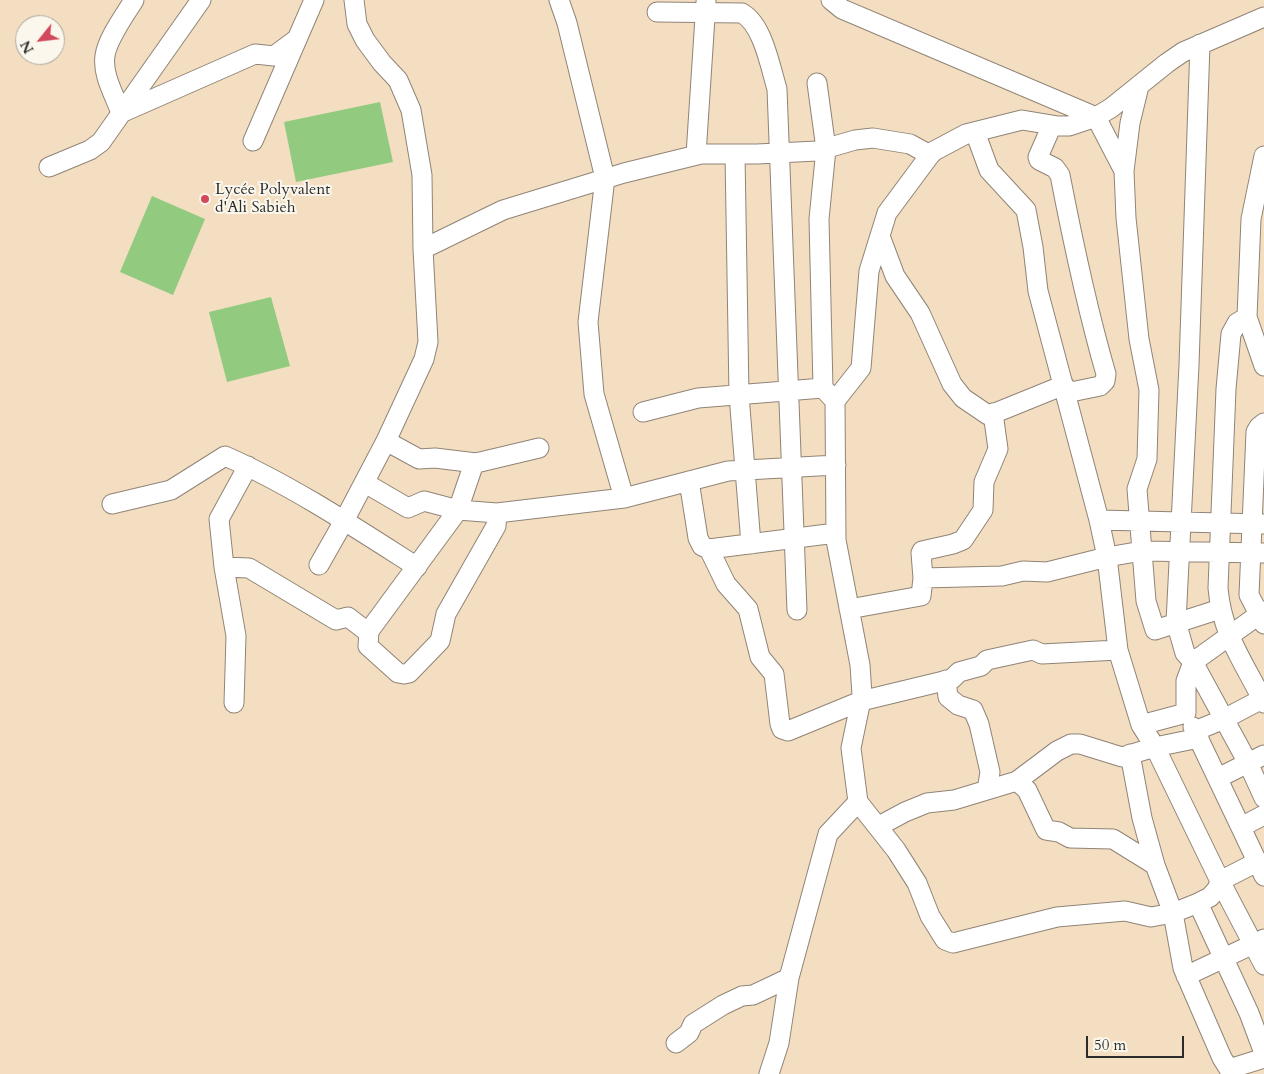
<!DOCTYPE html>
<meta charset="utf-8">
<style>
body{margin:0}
#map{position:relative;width:1264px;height:1074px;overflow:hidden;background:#f4dec2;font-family:Cardo,serif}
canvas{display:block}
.north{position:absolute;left:15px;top:15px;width:50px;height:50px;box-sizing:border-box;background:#fbf7ec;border:1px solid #a8a59f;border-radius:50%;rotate:241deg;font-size:14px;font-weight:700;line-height:20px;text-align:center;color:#2b2b2b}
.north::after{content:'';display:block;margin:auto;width:18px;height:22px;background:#d1495b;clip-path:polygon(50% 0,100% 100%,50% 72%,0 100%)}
.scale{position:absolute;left:1086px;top:1036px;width:98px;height:22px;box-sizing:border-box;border:2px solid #2b2b2b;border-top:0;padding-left:6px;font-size:15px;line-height:18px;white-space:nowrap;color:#2b2b2b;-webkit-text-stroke:4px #fbf7ec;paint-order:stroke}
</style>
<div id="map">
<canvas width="1264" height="1074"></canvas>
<div class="north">N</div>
<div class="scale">50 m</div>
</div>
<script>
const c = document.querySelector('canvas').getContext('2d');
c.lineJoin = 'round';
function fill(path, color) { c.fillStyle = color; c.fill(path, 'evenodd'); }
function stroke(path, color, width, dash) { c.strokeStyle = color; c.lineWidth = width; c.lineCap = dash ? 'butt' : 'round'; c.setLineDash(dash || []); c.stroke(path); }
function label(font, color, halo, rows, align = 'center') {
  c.font = font + ' Cardo,serif'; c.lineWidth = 4; c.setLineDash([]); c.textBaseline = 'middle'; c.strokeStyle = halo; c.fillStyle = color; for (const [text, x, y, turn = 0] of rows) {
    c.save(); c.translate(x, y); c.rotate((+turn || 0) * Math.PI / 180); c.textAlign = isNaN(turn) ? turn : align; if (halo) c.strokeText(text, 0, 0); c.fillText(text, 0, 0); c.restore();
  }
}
fill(new Path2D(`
 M380,102l13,60 -97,20 -12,-60z
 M152,196l53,23 -32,76 -53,-23z
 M271,297l19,69 -63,16 -18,-70z`), '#92cb7f');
const minor = new Path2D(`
 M134,0c-9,15 -27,39 -29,56 -3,19 10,40 16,57l134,-59 19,2 23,-17
 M559,0l8,23 38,155 -17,144 6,72 30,104
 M831,0l11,9 254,108 28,54
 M657,12l85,1c21,12 28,53 35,76l20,521
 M1200,44l-11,321 -13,257 9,31 8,9 55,101 16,35
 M817,83l9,66 -7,70 4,169 12,13
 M1139,86l-9,37 -6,48 2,47 13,121 10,51 -2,69 -10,30 9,112 9,29 65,-21
 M1052,125l-14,32 1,3 16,8 5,7c13,67 27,134 46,199l-1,7 -5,5 -34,7
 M975,132l14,38 37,40 7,37 5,44 61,229 8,37 11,93 23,75 14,22 65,134 44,84
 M253,141l61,-141
 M735,154l4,241 12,149
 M696,155l10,-153
 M1264,156l-13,63 -4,98 17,49
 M49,167l41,-17 11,-8 100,-142
 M880,236l15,40 25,37 32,71 11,14 25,17 7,-2 69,-28
 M423,249l80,-39 121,-37 77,-19h56l60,-3 38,-11 18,-2 37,6 20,11
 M1247,317l-10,6 -6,11 -5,55 -8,199c4,47 26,74 46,115
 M643,412l55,-14 125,-10
 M1264,423l-5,4 -3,5 -7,163 15,29
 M386,441l33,18 16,-1 41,5 63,-15
 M689,481l9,57 4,8 7,3 127,-16
 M365,483l43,25 16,-7 34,9 39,3 127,-15 104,-27 108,-6
 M112,504l59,-14 54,-34c66,29 131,72 192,111
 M1099,520l165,4
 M709,549l17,35 22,25 12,48 14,17 6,50 2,5 6,2 73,-30 91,-22 7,-7 22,-6 6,-6 46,-10 9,4 76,-4
 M319,565l25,-44 42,-80 38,-82 4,-17 -5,-93 -1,-74 -11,-65 -13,-30 -16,-17 -17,-23 -8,-16 -3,-24
 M224,567l25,1 87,52 12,-3 17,13 4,1 89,-121 16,-47
 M923,578l-2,-25 1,-2 31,-7 10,-4 20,-30 1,-28 14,-33 -5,-36
 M849,609l72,-13 2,-18 79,-2 21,-5 24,1 60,-15 35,-6 122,2
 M369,631l-1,15 30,27 6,1 5,-1 31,-32 6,-27 50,-88 1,-13
 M946,680l2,17 10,8 15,5 6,14 11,48 -3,18
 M234,703l2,-67 -12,-69 -5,-48 29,-53
 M1141,725l45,-12v-32l7,-19 71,-51
 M1193,727l71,149
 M1195,731l29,-12 40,-21
 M1130,754l12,64 13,47
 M1218,778l46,-23
 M1017,781l10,9 19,40 13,2 11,6 43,1 42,26 18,48 10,55 39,90 7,11 35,-11
 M879,826l26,-14 22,-9 27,-3 63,-19 40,-30 14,-7h9l42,13 33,-10 44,-9
 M1241,827l23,-12
 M1257,862l-37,19 -3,8 -7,8 -12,6 -25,10 -22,4 -26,-6 -68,6 -104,26 -8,-3 -15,-24 -13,-33 -21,-33 -38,-48 -7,-54 11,-53 -2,-30 -24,-125 -1,-139 26,-33 8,-97 18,-58 43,-58 4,-4 32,-17 56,-14 36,6h11l27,-9 15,-9 56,-45 16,-11 81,-35
 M1198,903l51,110 15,40
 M1186,976l78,-37
 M676,1043l13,-10 4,-9 30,-19 19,-9 11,-1 36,-17
 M769,1074l10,-31 10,-65 39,-144 30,-32`);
stroke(minor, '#908476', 21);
stroke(minor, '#fff', 19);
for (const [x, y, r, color] of [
 [205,199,5,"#d1495b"]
]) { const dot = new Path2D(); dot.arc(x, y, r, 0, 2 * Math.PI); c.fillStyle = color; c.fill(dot); stroke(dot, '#fbf7ec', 2); }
label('16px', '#2b2b2b', '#fbf7ec', [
 ["Lycée Polyvalent",215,190],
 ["d'Ali Sabieh",215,208]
], 'left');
</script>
